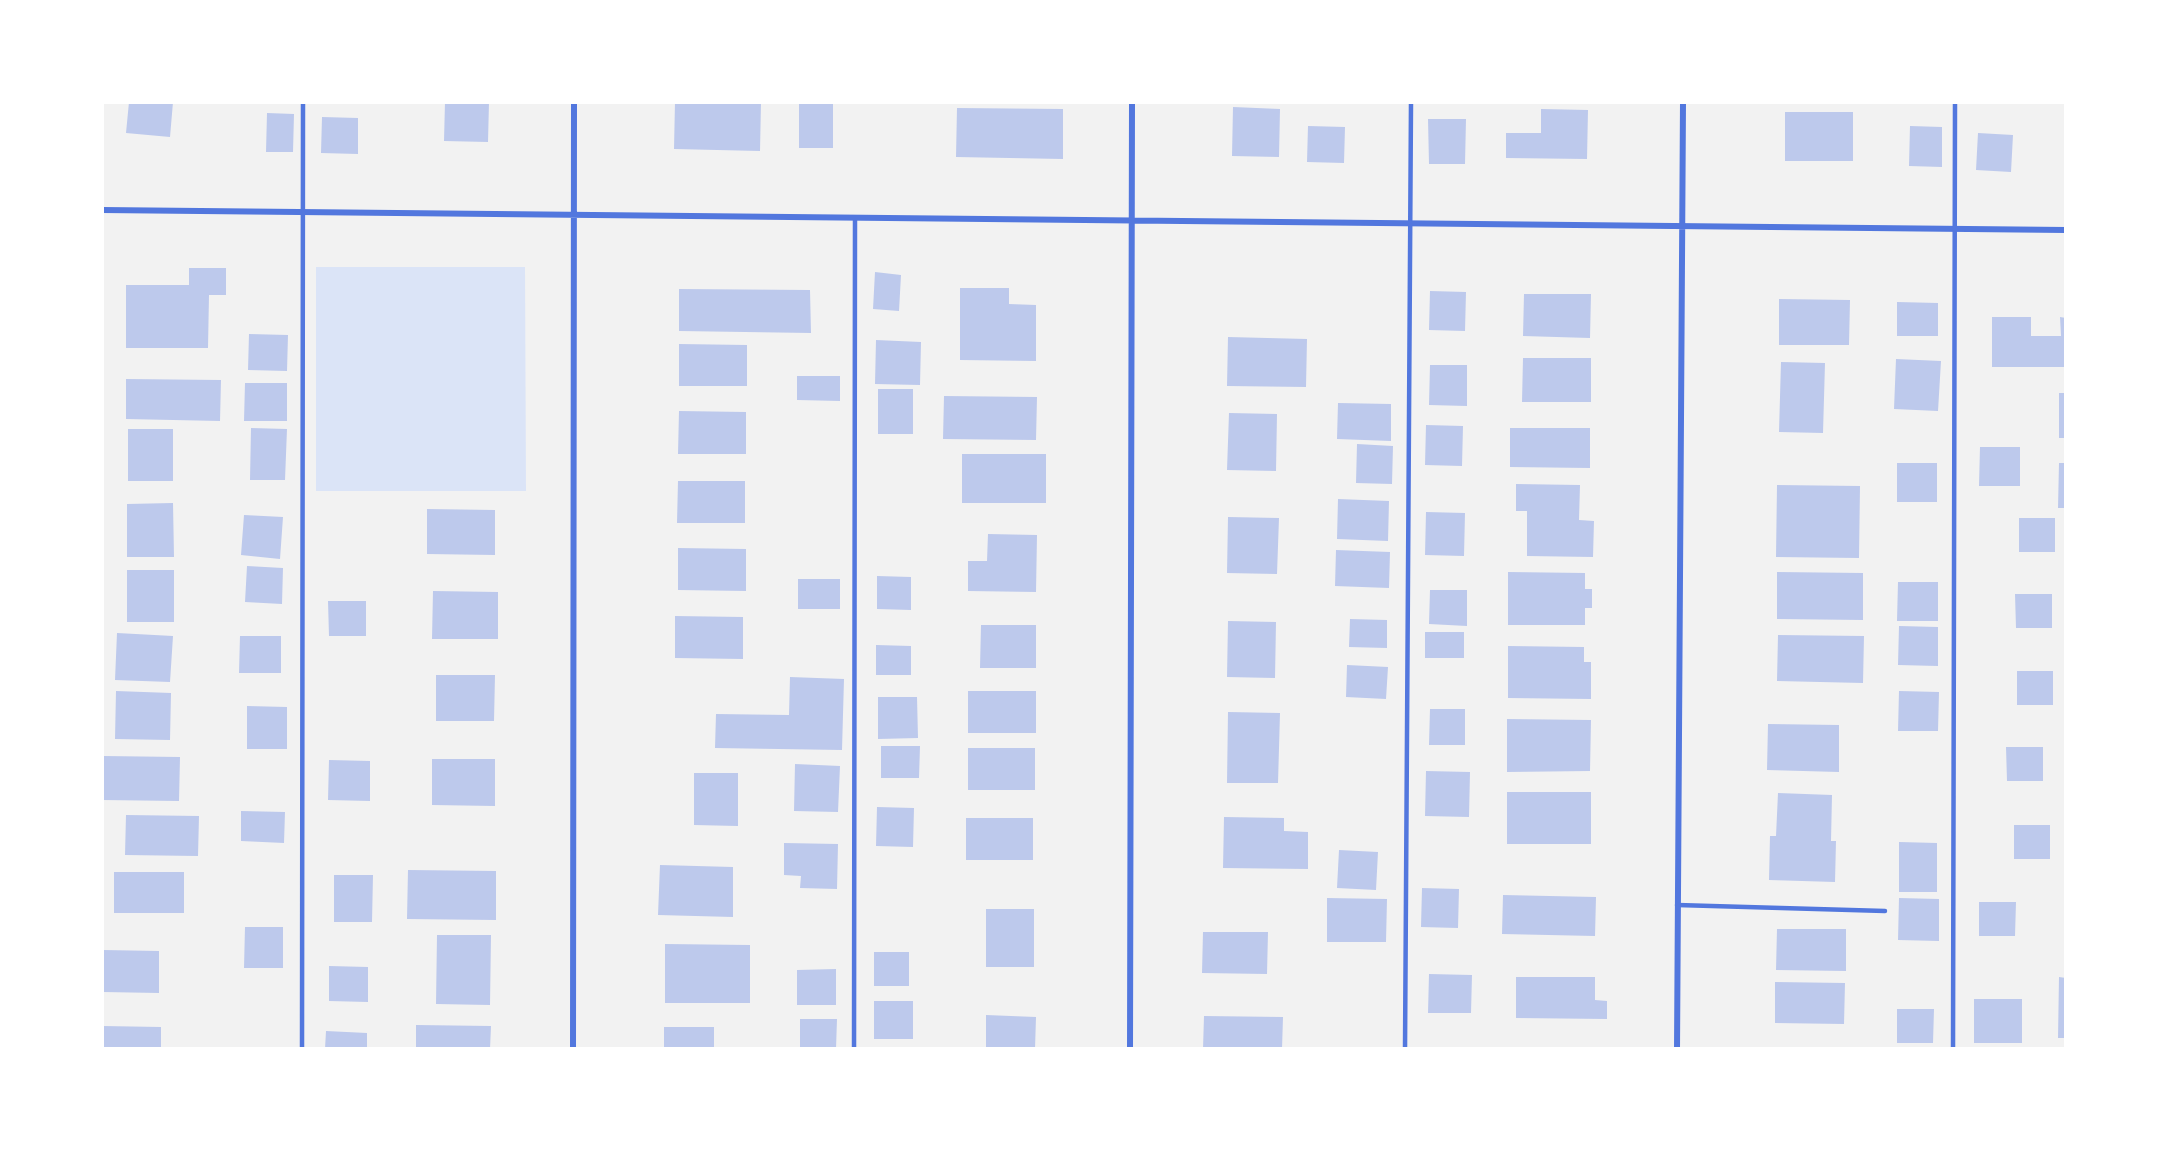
<!DOCTYPE html>
<style>
body{margin:0}
#map{position:relative;width:2168px;height:1151px;overflow:hidden;background:#f2f2f2;font-family:Manrope,sans-serif}
canvas{display:block}
.frame{position:absolute;inset:0;border:104px solid #fff;pointer-events:none}
</style>
<div id="map">
<canvas width="2168" height="1151"></canvas>
<div class="frame"></div>
</div>
<script>
const c = document.querySelector('canvas').getContext('2d');
c.lineJoin = 'round';
function fill(path, color) { c.fillStyle = color; c.fill(path, 'evenodd'); }
function stroke(path, color, width, dash) { c.strokeStyle = color; c.lineWidth = width; c.lineCap = dash ? 'butt' : 'round'; c.setLineDash(dash || []); c.stroke(path); }
fill(new Path2D(`
 M316,267h209l1,224h-210z`), '#dbe4f7');
fill(new Path2D(`
 M129,102h44l-3,35 -44,-4z
 M445,102h44l-1,40 -44,-1z
 M675,102h86l-1,49 -86,-2z
 M799,104h34v44h-34z
 M1233,107l47,2 -1,48 -47,-1z
 M957,108l106,1v50l-107,-2z
 M1541,109l47,1 -1,49 -81,-1v-25h35z
 M1785,112h68v49h-68z
 M267,113l27,1 -1,38h-27z
 M322,117l36,1v36l-37,-1z
 M1428,119h38l-1,45h-36z
 M1308,126l37,1 -1,36 -37,-1z
 M1910,126l32,1v40l-33,-1z
 M1978,133l35,2 -2,37 -35,-2z
 M189,268h37v27h-17l-1,53h-82v-63h63z
 M875,272l26,3 -2,36 -26,-2z
 M960,288h49v16l27,1v56l-76,-1z
 M679,289l131,1 1,43 -132,-2z
 M1430,291l36,1 -1,39 -36,-1z
 M1524,294h67l-1,44 -67,-2z
 M1779,299l71,1 -1,45h-70z
 M1897,302l41,1v33h-41z
 M1992,317h39v19h30l-1,-19 6,1v49h-74z
 M249,334l39,1 -1,36 -39,-1z
 M1228,337l79,2 -1,48 -79,-1z
 M876,340l45,2 -1,43 -45,-1z
 M679,344l68,1v41h-68z
 M1523,358h68v44h-69z
 M1896,359l45,2 -3,50 -44,-2z
 M1781,362l44,1 -2,70 -44,-1z
 M1430,365h37v41l-38,-1z
 M797,376h43v25l-43,-1z
 M126,379l95,1 -1,41 -94,-2z
 M245,383h42v38h-43z
 M878,389h35v45h-35z
 M2059,393h7v45h-7z
 M944,396l93,1 -1,43 -93,-1z
 M1338,403l53,1v37l-54,-2z
 M679,411l67,1v42h-68z
 M1229,413l48,1 -1,57 -49,-1z
 M1426,425l37,1 -1,40 -37,-1z
 M251,428l36,1 -2,51h-35z
 M1510,428h80v40l-80,-1z
 M128,429h45v52h-45z
 M1357,444l36,2 -1,38 -36,-1z
 M1980,447h40v39h-41z
 M962,454h84v49h-84z
 M1897,463h40v39h-40z
 M2059,463h7v45h-8z
 M678,481h67v42h-68z
 M1516,484l64,1 -1,35 15,1 -1,36 -66,-1v-45h-11z
 M1777,485l83,1 -1,72 -83,-1z
 M1338,499l51,2 -1,40 -51,-2z
 M173,503l1,54h-47v-53z
 M427,509l68,1v45l-68,-1z
 M1426,512l39,1 -1,43 -39,-1z
 M244,515l39,2 -3,42 -39,-4z
 M1228,517l51,1 -2,56 -50,-1z
 M2019,518h36v34h-36z
 M988,534l49,1 -1,57 -68,-1v-30h19z
 M678,548l68,1v42l-68,-1z
 M1336,550l54,2 -1,36 -54,-2z
 M247,566l36,2 -1,36 -37,-2z
 M127,570h47v52h-47z
 M1508,572l77,1v16h7v19h-7v17h-77z
 M1777,572l86,1v47l-86,-1z
 M877,576l34,1v33l-34,-1z
 M798,579h42v30h-42z
 M1898,582h40v39h-41z
 M1430,590h37v36l-38,-2z
 M433,591l65,1v47h-66z
 M2015,594h37v34h-36z
 M328,601h38v35h-37z
 M675,616l68,1v42l-68,-1z
 M1350,619l37,1v28l-38,-1z
 M1228,621l48,1 -1,56 -48,-1z
 M981,625h55v43h-56z
 M1899,626l39,1v39l-40,-1z
 M1425,632h39v26h-39z
 M117,633l56,3 -3,46 -55,-2z
 M1778,635l86,1 -1,47 -86,-2z
 M240,636h41v37h-42z
 M876,645l35,1v29h-35z
 M1508,646l76,1v15h7v37l-83,-1z
 M1347,665l41,2 -2,32 -40,-2z
 M2017,671h36v34h-36z
 M436,675h59l-1,46h-58z
 M790,677l54,2 -2,71 -127,-2 1,-34 73,1z
 M116,691l55,2 -1,47 -55,-1z
 M968,691h68v42h-68z
 M1899,691l40,1 -1,39h-40z
 M878,697h39l1,41 -40,1z
 M247,706l40,1v42h-40z
 M1430,709h35v36h-36z
 M1228,712l52,1 -2,70h-51z
 M1507,719l84,1 -1,51 -83,1z
 M1768,724l71,1v47l-72,-2z
 M881,746h39l-1,32h-38z
 M2006,747h37v34h-36z
 M968,748h67v42h-67z
 M103,756l77,1 -1,44 -77,-1z
 M432,759h63v47l-63,-1z
 M329,760l41,1v40l-42,-1z
 M795,764l45,2 -2,46 -44,-1z
 M1426,771l44,1 -1,45 -44,-1z
 M694,773h44v53l-44,-1z
 M1507,792h84v52h-84z
 M1778,793l54,2 -1,46h5l-1,41 -66,-2 1,-44h6z
 M877,807l37,1 -1,39 -37,-1z
 M241,811l44,1 -1,31 -43,-2z
 M126,815l73,1 -1,40 -73,-1z
 M1224,817l60,1v13l24,1v37l-85,-1z
 M966,818h67v42h-67z
 M2014,825h36v34h-36z
 M1899,842l38,1v49h-38z
 M784,843l54,1 -1,45 -37,-1 1,-12 -17,-1z
 M1339,850l39,2 -2,38 -39,-2z
 M660,865l73,2v50l-75,-2z
 M408,870l88,1v49l-89,-1z
 M114,872h70v41h-70z
 M334,875h39l-1,47h-38z
 M1422,888l37,1 -1,39 -37,-1z
 M1503,895l93,2 -1,39 -93,-2z
 M1327,898l60,1 -1,43h-59z
 M1899,898l40,1v42l-41,-1z
 M1979,902h37l-1,34h-36z
 M986,909h48v58h-48z
 M245,927h38v41h-39z
 M1777,929h69v42l-70,-1z
 M1203,932h65l-1,42 -65,-1z
 M437,935h54l-1,70 -54,-1z
 M665,944l85,1v58h-85z
 M103,950l56,1v42l-56,-1z
 M874,952h35v34h-35z
 M329,966l39,1v35l-39,-1z
 M836,969v36h-39v-35z
 M1429,974l43,1 -1,38h-43z
 M1516,977h79v23l12,1v18l-91,-1z
 M2059,977l7,1v60h-8z
 M1775,982l70,1 -1,41 -69,-1z
 M1974,999h48v44h-48z
 M874,1001h39v38h-39z
 M1897,1009h37l-1,34h-36z
 M986,1015l50,2 -1,32h-49z
 M1204,1016l79,1 -1,32h-79z
 M800,1019h37l-1,30h-36z
 M416,1025l75,1 -1,23h-74z
 M102,1026l59,1v22h-59z
 M664,1027h50v22h-50z
 M326,1031l41,2v16h-42z`), '#bdc9ec');
stroke(new Path2D(`
 M1677,905l208,6
 M302,1049l1,-947
 M854,1049l1,-831
 M1405,1049l6,-947
 M1953,1049l2,-947`), '#5277de', 4.5);
stroke(new Path2D(`
 M102,210l1964,20
 M573,1049l1,-947
 M1130,1049l2,-947
 M1677,1049l6,-947`), '#5277de', 6);
</script>
